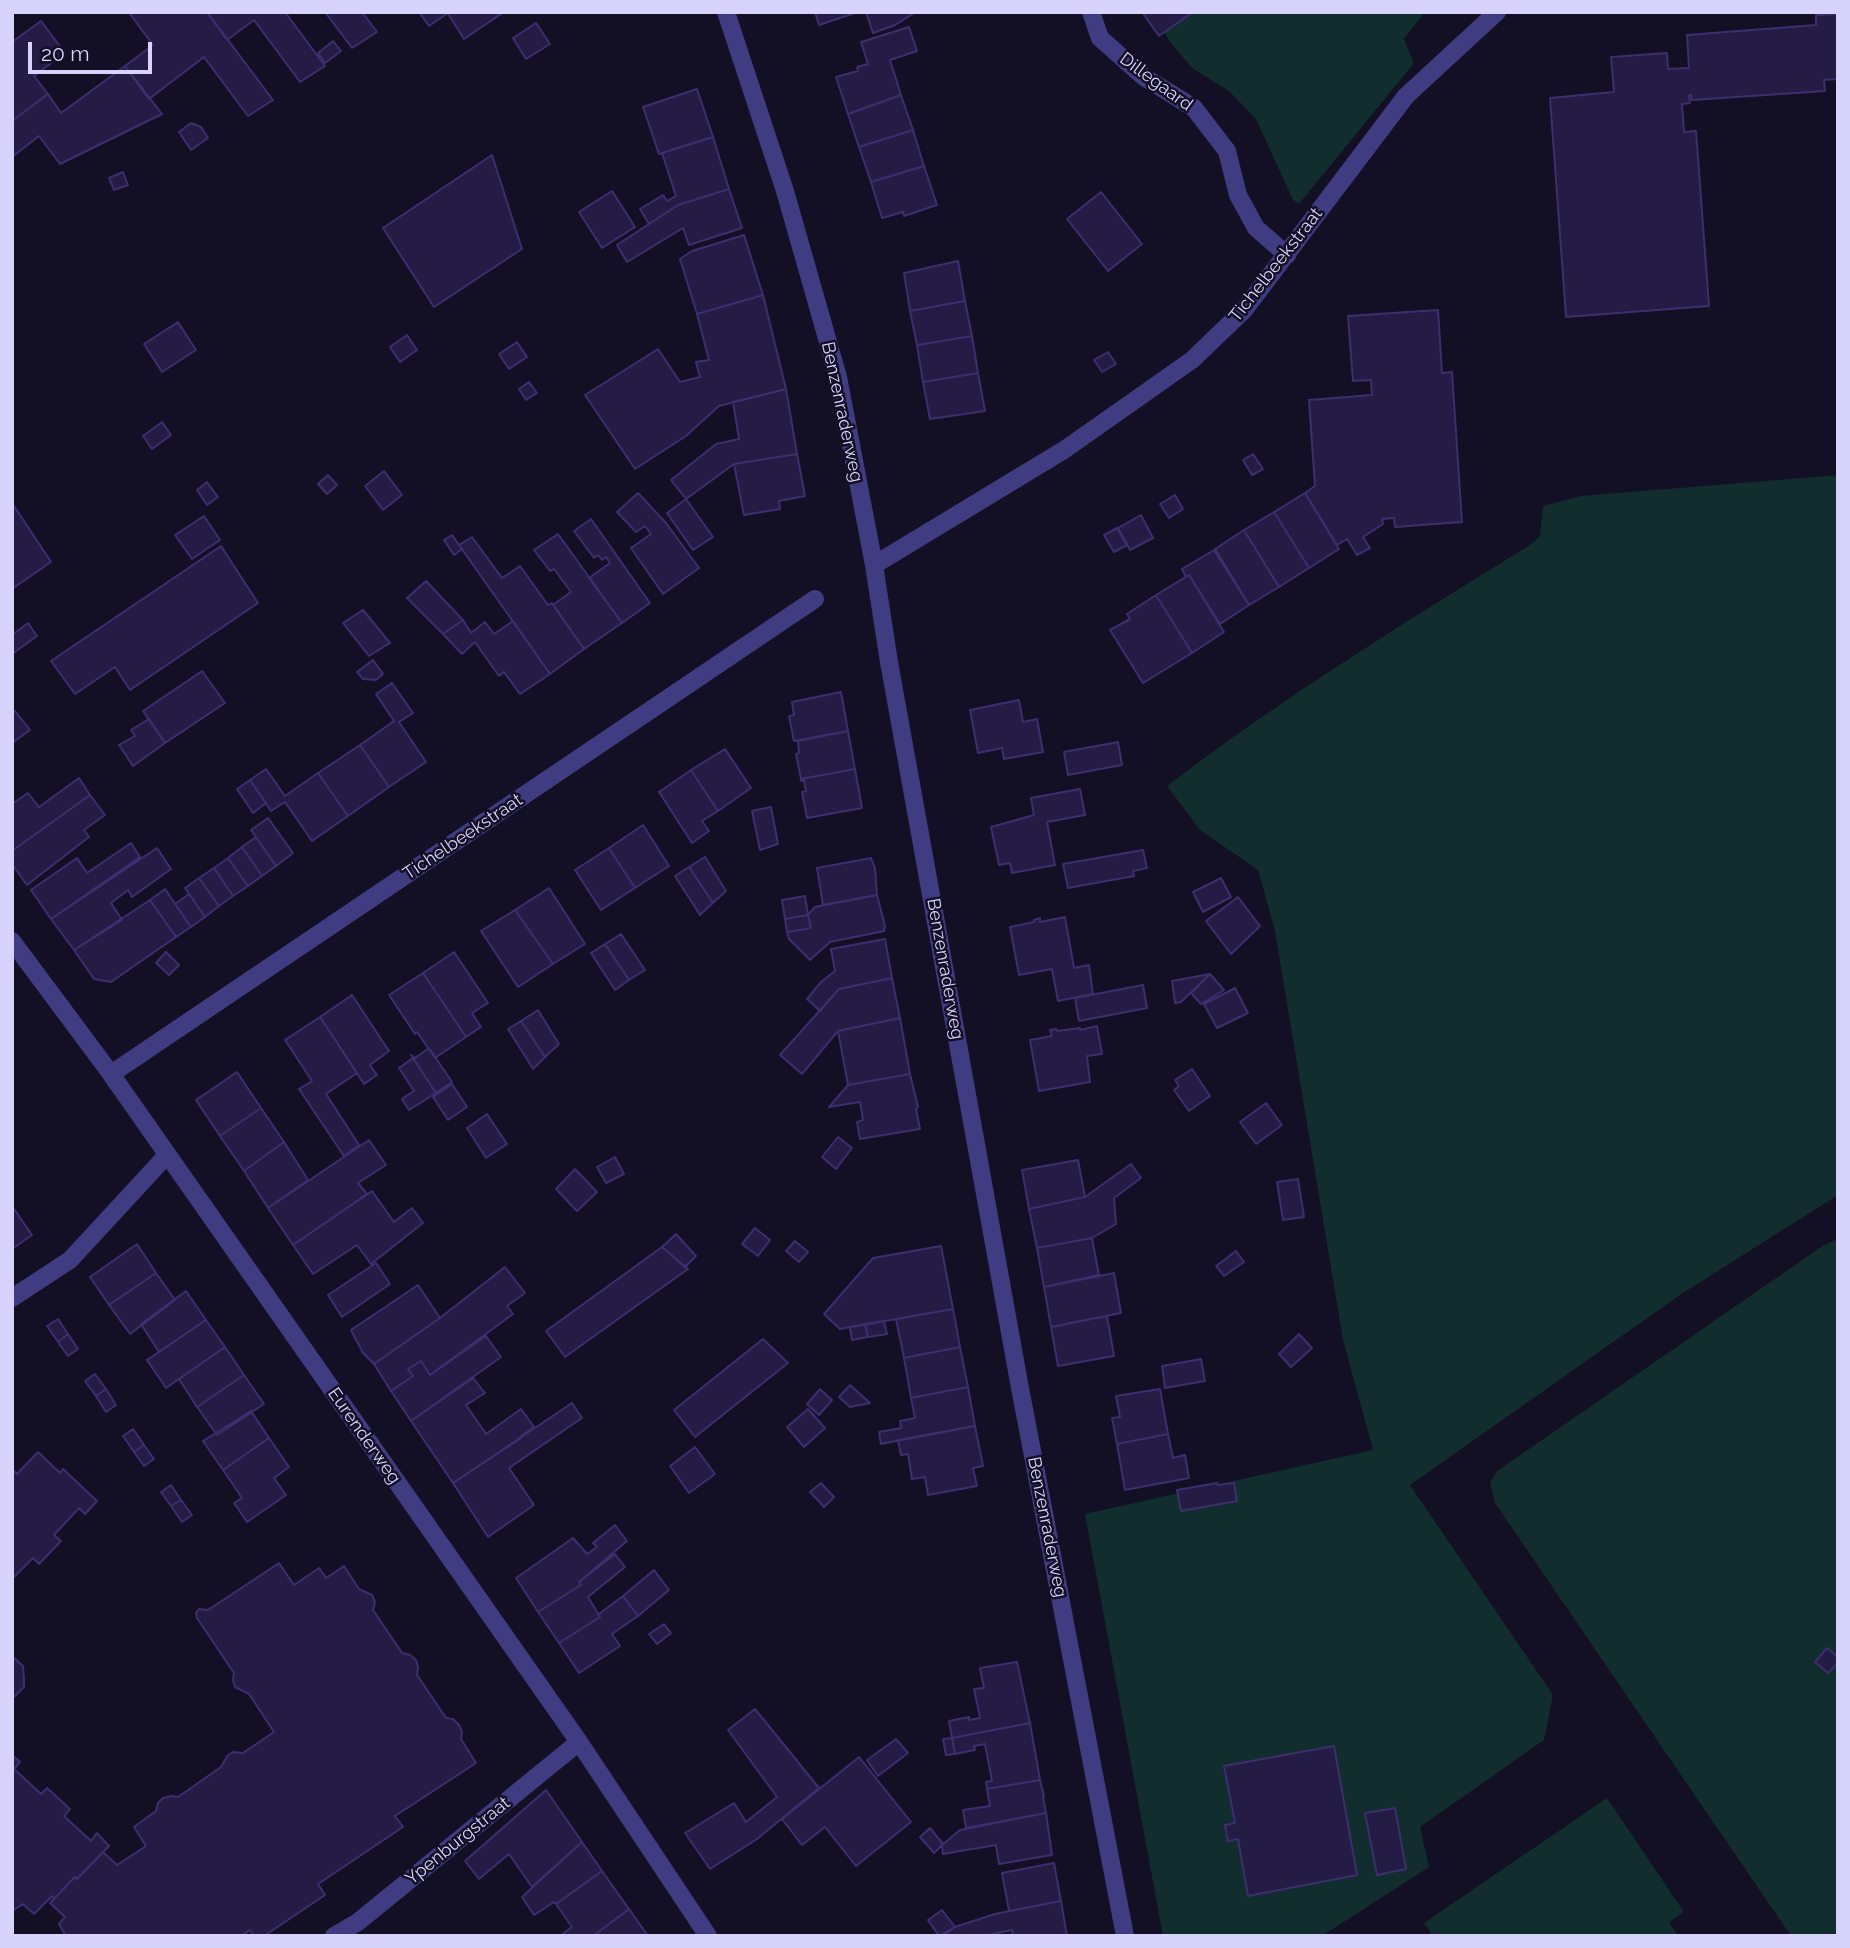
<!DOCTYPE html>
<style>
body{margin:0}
#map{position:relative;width:1850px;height:1948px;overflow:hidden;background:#130f24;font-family:Raleway,sans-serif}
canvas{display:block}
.frame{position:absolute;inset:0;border:14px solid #d8d3fd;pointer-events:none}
.scale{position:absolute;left:28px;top:42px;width:124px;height:32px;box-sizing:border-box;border:4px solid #d8d3fd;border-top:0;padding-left:9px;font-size:21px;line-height:24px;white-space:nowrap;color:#d8d3fd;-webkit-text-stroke:5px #130f24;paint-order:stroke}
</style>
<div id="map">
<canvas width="1850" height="1948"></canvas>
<div class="frame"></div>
<div class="scale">20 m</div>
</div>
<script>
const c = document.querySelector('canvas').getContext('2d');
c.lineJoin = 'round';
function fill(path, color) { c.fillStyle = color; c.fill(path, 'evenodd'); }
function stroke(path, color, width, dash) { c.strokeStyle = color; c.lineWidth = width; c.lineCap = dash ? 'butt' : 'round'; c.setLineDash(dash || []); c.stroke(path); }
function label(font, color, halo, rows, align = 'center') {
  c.font = font + ' Raleway,sans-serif'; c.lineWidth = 5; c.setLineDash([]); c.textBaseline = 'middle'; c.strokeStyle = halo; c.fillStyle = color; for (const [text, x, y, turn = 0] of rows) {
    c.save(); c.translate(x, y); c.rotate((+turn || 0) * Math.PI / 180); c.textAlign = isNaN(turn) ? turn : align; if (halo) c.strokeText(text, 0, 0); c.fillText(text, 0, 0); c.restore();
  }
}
fill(new Path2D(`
 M1150,12h275l-21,27 10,24 -115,141 -6,-4 -37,-81 -27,-28 -37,-23 -18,-21z
 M1838,475v720l-158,100 -270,190 143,210 -9,45 -124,87 9,40 -107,69h-159l-78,-422 288,-64 -30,-110 -68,-409 -17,-61 -58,-40 -33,-44c115,-88 240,-165 363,-241l10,-9 3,-30 38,-10z
 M1838,1239v697h-47l-296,-433 -5,-20 7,-12 327,-226z
 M1607,1798l77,114 -15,10 9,14h-245l-9,-13z`), '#122d2d');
const building = new Path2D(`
 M133,12h74l66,88 -25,16 -44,-59 -55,42 -24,-33 28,-21 -23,-31z
 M207,12h78l40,54 -25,16 -46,-62 -27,20z
 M325,12h37l15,20 -25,16z
 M419,12h28l1,1 -19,13z
 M447,12h57l-40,27z
 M815,12h43l-39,13z
 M866,12h50l-21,13 -22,8z
 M1142,12h51l-34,24z
 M1838,14v65l-14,1 1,11 -133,9 -1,-5 -2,1 1,7 -8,1 2,28 12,-1 13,175 -143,11 -16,-219 64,-6 -3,-35 56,-4 1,16 21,-1 -2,-33 129,-10v-10z
 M41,21l24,32 -31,23 14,18 -36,27v-79z
 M536,23l14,21 -24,15 -13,-21z
 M909,27l8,24 -27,9 11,35 -53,19 -12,-37 22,-6 -1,-4 11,-3 -7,-22z
 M333,41l8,10 -16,12 -7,-10z
 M125,66l37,48 -102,50 -21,-28 -27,21v-36l36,-27 13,19z
 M697,89l16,48 -54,17 -16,-47z
 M901,95l12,35 -54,17 -11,-33z
 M191,123l10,4 7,11 -17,12 -12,-18z
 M913,130l11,36 -53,16 -12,-35z
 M713,137l16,52 -51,16 -29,19 -9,-15 23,-14 4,6 9,-5 -14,-43z
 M492,155l30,94 -88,58 -51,-79z
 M924,166l13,39 -33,11 -1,-4 -21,6 -11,-36z
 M123,172l5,13 -14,5 -5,-12z
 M729,189l13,39 -53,17 -6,-17 -56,34 -10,-17 61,-40z
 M612,191l23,36 -33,21 -23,-36z
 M1101,192l41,52 -34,27 -41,-52z
 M744,235l19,60 -66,19 -17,-55 12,-8z
 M958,261l7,40 -55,10 -6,-38z
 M763,295l23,94 -67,17 -33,30 -51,33 -50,-74 73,-46 22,33 20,-5 -4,-15 13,-2 -12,-46z
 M965,301l7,35 -55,9 -7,-34z
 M1438,310l4,63 10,-1 10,150 -67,5 -1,-9 -12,1 1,5 -20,13 7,11 -13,7 -10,-16 -10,6 -32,-52 10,-7 -6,-86 63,-5 -1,-15 -18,1 -5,-65z
 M178,322l18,28 -34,22 -18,-28z
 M407,335l10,15 -17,12 -10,-15z
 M972,336l6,37 -55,9 -6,-37z
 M517,342l10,15 -18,12 -10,-15z
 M1108,352l8,12 -14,8 -8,-12z
 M978,373l7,38 -55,8 -7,-37z
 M529,382l8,11 -11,7 -7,-11z
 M786,389l11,65 -63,10 -48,35 -15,-19 45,-36 23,-5 -6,-37z
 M162,422l9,13 -19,14 -9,-13z
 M797,454l8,42 -26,5 1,8 -36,6 -10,-51z
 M1253,454l10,15 -11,6 -9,-15z
 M384,471l18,24 -19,15 -18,-24z
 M328,475l9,10 -10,9 -9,-10z
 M207,482l11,15 -11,8 -10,-15z
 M638,493l28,30 33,45 -36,26 -32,-46 20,-14 -6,-8 -9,6 -19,-20z
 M1305,493l34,56 -30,19 -35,-56z
 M1175,495l8,14 -14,9 -9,-14z
 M686,499l27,38 -20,13 -26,-37z
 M14,506l37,56 -39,27v-82z
 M1274,512l35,56 -30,19 -35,-57z
 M1141,515l12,23 -23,12 -12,-22z
 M204,516l16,24 -28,19 -17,-24z
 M591,519l59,84 -28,20 -33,-45 21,-15 -4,-6 -4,3 -4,-5 -4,3 -20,-27z
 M1117,528l10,17 -13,7 -10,-17z
 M1244,530l35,57 -30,18 -34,-56z
 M558,534l64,89 -38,26 -31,-44 18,-13 -17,-23 -4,2 -16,-21z
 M452,535l10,14 -8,6 -10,-15z
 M472,537l30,41 18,-12 28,39 4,-2 32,46 -34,25 -91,-129z
 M221,546l37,57 -128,87 -15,-23 -40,27 -24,-33z
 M1214,550l35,55 -29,19 -31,-49 -3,2 -4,-8z
 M1189,575l35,57 -32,21 -36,-58z
 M426,581l37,39 -20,14 -36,-36z
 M1156,595l36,58 -49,30 -33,-53 20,-11 -3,-5z
 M363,610l27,33 -21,13 -26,-33z
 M463,620l8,13 14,-11 9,12 19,-13 37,53 -30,20 -16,-22 -5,4 -24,-34 -13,12 -19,-20z
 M28,623l9,13 -25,18v-19z
 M373,660l10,14 -7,6 -13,-1 -6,-7z
 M202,671l23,32 -60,40 -22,-32z
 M392,683l21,30 -14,9 27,40 -37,25 -29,-42 34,-24 -18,-27z
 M841,692l7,39 -54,10 -5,-25 5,-1 -2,-13z
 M1019,700l4,22 14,-3 6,33 -39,7 -2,-11 -24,5 -8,-43z
 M15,711l15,19 -18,13v-30z
 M149,719l16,24 -32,23 -14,-21 16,-9 -4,-6z
 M848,731l7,38 -54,10 -5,-25 3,-1 -1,-12z
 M1118,742l4,23 -54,10 -4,-23z
 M360,745l29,42 -41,29 -30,-43z
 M725,749l26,39 -33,23 -27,-41z
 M266,769l19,27 33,-23 30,43 -36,25 -27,-39 -14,9 -21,-31z
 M855,769l7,39 -55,10 -5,-26 4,-1 -2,-11 -3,1v-2z
 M691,770l27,41 -16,10 7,10 -17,12 -33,-51z
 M79,778l11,17 -78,56v-47l16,-11 11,14z
 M250,780l16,23 -13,10 -16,-24z
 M1080,789l5,26 -38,7 8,43 -43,8 -2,-10 -11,2 -8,-38 43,-12 -3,-17z
 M90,795l15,20 -21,15 5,7 -62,48 -13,-18 -2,1v-17z
 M771,807l7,37 -18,6 -8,-39z
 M268,818l25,35 -17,13 -25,-36z
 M643,825l26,41 -34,22 -26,-40z
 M256,837l20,29 -14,10 -20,-29z
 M131,843l9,14 -89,62 -20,-29 46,-32 10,15z
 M242,847l20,29 -14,10 -20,-28z
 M157,848l14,21 -39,28 -4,-7 -17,13 11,17 -48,30 -23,-31z
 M609,848l26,40 -34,22 -26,-40z
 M1143,850l4,18 -14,3 1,5 -66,12 -5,-24z
 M705,857l21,34 -13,12 -24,-36z
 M228,858l20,28 -15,10 -19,-28z
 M871,858l4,10 2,27 -54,10 -6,-37z
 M689,867l24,36 -13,12 -25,-39z
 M214,868l19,28 -14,10 -20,-28z
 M199,878l20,28 -14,11 -20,-29z
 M1221,878l10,19 -28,15 -10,-20z
 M549,888l36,56 -32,20 -38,-54z
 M165,889l26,38 -15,10 -26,-37z
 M189,894l16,23 -14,10 -16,-23z
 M877,895l8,31 -1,5 -54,11 -20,18 -21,-21 -2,-7 24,-4 -3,-13 7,-8z
 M805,896l3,19 -23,4 -3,-19z
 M1238,897l22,29 -29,28 -25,-33z
 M150,900l26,37 -65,45 -17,-3 -20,-29z
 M515,910l38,54 -35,23 -37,-56z
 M808,915l3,13 -24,4 -2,-13z
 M1065,917l9,51 15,-3 4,29 -35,7 -6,-32 -33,6 -9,-48 24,-5v-2l6,-2v4z
 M621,934l24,36 -16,10 -24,-36z
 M885,939l7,39 -53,11 -19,22 -13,-12 14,-17 14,-11 -4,-22z
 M605,944l24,36 -14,10 -24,-37z
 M166,952l13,13 -10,10 -13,-12z
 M454,952l34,51 -16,10 9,14 -15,10 -43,-64z
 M423,973l43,64 -31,21 -18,-26 -2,2 -26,-39z
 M1210,974l14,16 -23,14 -10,-11z
 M1210,974l-29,28 -6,1 -3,-22z
 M892,978l8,40 -62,13 -36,43 -22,-19 59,-66z
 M1143,985l4,23 -68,13 -4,-23z
 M1235,988l13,25 -31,15 -13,-24z
 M352,995l37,56 -19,14 7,10 -13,9 -44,-67z
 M538,1010l21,34 -14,13 -24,-36z
 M320,1017l37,56 -31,21 33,51 -15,11 -45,-67 13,-8 -27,-41z
 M900,1018l10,56 -62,11 -10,-54z
 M521,1021l24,36 -12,12 -25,-40z
 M1097,1026l5,28 -15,2 3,26 -51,9 -9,-51 22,-4 -2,-6 6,-1 1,2 23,-3v2z
 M429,1048l23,34 -16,11 -25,-38 4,3z
 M413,1058l23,35 -27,17 -7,-11 12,-8 -15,-23z
 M1192,1069l18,27 -21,15 -15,-21 5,-4 -4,-6z
 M237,1072l24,36 -41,28 -24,-36z
 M910,1074l8,33 -2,2 4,20 -60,10 -3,-17 6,-2 -3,-18 -31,5 19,-22z
 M452,1084l15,23 -19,13 -15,-23z
 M1266,1103l16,22 -26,19 -16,-22z
 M261,1108l23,34 -40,29 -24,-35z
 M487,1114l20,30 -21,14 -19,-30z
 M838,1137l14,11 -16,21 -14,-12z
 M369,1140l17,25 -28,18 9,11 -74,51 -25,-37z
 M284,1142l24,38 -40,28 -24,-37z
 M615,1157l9,17 -18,9 -9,-16z
 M1078,1160l7,37 -56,12 -7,-39z
 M1131,1164l10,14 -27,20 2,26 -24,14 -55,10 -8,-39 56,-12z
 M575,1169l22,23 -20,19 -21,-22z
 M1298,1179l6,38 -21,3 -6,-38z
 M372,1191l22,31 18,-14 11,15 -52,41 -14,-19 -44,29 -20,-29z
 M12,1206l20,29 -20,14z
 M755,1228l15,12 -12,16 -16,-12z
 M676,1234l20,22 -11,11 -23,-20z
 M1092,1238l7,37 -55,12 -7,-39z
 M795,1241l13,11 -9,10 -13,-11z
 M137,1244l19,29 -47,32 -19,-28z
 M941,1246l12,63 -113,20 -16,-15 49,-56z
 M662,1247l26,22 -123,88 -19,-26z
 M1236,1251l8,11 -20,14 -8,-10z
 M376,1263l14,21 -48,33 -14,-22z
 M505,1267l20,26 -18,13 6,8 -83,61 -9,-14 -13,8 5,7 -22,15 -17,-27 66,-46z
 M156,1273l19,27 -45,34 -21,-29z
 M1114,1273l7,40 -70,14 -7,-40z
 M418,1285l22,33 -66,46 -11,-11 -12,-23z
 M186,1291l20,29 -47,32 -18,-28z
 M953,1309l7,38 -56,11 -8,-39z
 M1107,1316l7,40 -56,10 -7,-39z
 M58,1319l10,15 -10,8 -11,-16z
 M206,1320l19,27 -59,41 -19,-28z
 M884,1321l3,13 -19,3 -3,-13z
 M865,1324l3,13 -16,3 -2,-13z
 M68,1334l10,15 -10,7 -10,-14z
 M1299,1334l13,14 -21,19 -12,-13z
 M486,1336l15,21 -90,64 -20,-30 22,-15 -5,-7 13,-8 9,14z
 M763,1339l25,24 -93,74 -21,-27z
 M225,1347l19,28 -47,32 -18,-28z
 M960,1347l8,40 -57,11 -7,-40z
 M1201,1359l4,22 -40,7 -3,-22z
 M95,1374l11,15 -10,7 -11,-15z
 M244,1375l20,29 -47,31 -20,-28z
 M473,1378l12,15 -19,12 20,29 35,-25 13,18 -14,10 1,1 -68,45 -42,-62z
 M850,1385l20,18 -20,4 -11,-10z
 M968,1387l7,39 -94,18 -2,-12 22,-4 -1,-7 15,-3 -4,-20z
 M106,1389l10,16 -10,7 -10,-16z
 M820,1389l12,11 -13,15 -12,-11z
 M1160,1389l8,45 -51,10 -5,-26 8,-1 -4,-21z
 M572,1403l10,15 -73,50 25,37 -46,32 -35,-54z
 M808,1409l17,19 -21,19 -17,-20z
 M251,1411l18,27 -46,32 -20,-29z
 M975,1426l8,40 -10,2 4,18 -49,9 -3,-18 -13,2 -4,-25 -7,1 -3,-15z
 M133,1429l11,16 -10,7 -11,-16z
 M1168,1434l5,24 12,-3 4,23 -64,12 -8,-46z
 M269,1438l20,29 -15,11 12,17 -39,27 -13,-19 8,-5 -19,-28z
 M144,1445l10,14 -10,7 -10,-14z
 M695,1447l20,27 -26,19 -19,-27z
 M38,1452l22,21 3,-4 34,32 -12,13 -6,-6 -25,27 7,6 -22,23 -6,-6 -21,21v-110l5,5z
 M821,1483l13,14 -10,10 -14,-15z
 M1217,1483l1,2 16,-2 3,18 -56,10 -4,-21z
 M171,1485l10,15 -10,6 -10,-14z
 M181,1500l11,15 -10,7 -11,-16z
 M615,1525l12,16 -48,41 2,3 -43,27 -22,-34 57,-40 14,16 10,-7 -4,-4z
 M615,1554l10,13 -37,30 12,20 -41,26 -21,-31 43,-27 -2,-3z
 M279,1563l15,22 25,-17 7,10 18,-12 15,23 13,6 3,7 -2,8 29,43 8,2 6,5 2,7 -1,8 29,43 7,1 6,6 3,7 -1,7 15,24 -81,53 8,11 -85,57 7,11 -61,41h-10l-4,-6 -9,6h-175l-7,-12 6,-7 -15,-14 25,-26 2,2 26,-27 14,13 29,-19 -12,-19 22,-16 2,-8 5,-5 8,-2 7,1 43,-30 7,-12 5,-3 10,1 31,-21 -25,-38 -14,-7 -2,-7 1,-7 -37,-55 -1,-5 3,-4 9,1z
 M654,1570l15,20 -31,26 -15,-20z
 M623,1596l15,20 -26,18 8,12 -41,27 -20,-30 41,-26 -1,-3z
 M664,1624l7,9 -14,11 -8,-10z
 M1827,1648l11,9v6l-10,10 -13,-11z
 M12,1656l11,10 1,14v7l-12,12z
 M1017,1662l13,61 -78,15 -3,-17 20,-4v3l11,-2 -6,-29 10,-1 -4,-20z
 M755,1709l64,79 -62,51 -47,30 -25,-36 49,-30 12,19 31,-25 -49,-67z
 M1030,1723l10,57 -53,9 -1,-7 6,-1 -7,-37 -11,2 1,4 -20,4 -3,-16z
 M952,1738l3,16 -9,1 -3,-16z
 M896,1739l12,14 -30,23 -11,-16z
 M1334,1746l23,129 -109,21 -10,-57 -10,2 -2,-9 -1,-7 10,-2 -11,-57z
 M12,1755l8,7 -6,7 27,25 6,-6 23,21 -6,7 27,25 6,-8 12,13 -32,33 -2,-2 -25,26 4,-5 -2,-2 -18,18 -11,-10 -11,7z
 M859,1757l52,65 -55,44 -31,-39 -23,18 -20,-26z
 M1040,1780l4,16 -1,1 3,16 -80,15 -3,-18 27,-4 -3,-17z
 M546,1790l36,52 -50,45 -23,-33 -30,25 -14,-18z
 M1395,1808l11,61 -29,6 -12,-62z
 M1046,1813l6,42 -53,9 -3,-19 -53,9 -1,-9 18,-15z
 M930,1828l13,16 -9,9 -14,-16z
 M582,1842l20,29 -46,33 -2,-2 -20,13 -12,-18z
 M1054,1863l7,38 -52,10 -7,-38z
 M602,1871l27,38 -36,27h-33l12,-9 -16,-23z
 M1061,1901l6,35h-54l-1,-6 -28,6h-42l13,-9 40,-13z
 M629,1909l19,27h-55z
 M942,1910l13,17 -16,9 -11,-16z`);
fill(building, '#241c44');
stroke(building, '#3c2f6f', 2);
stroke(new Path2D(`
 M726,12l59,179 53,186 36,188 15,97 131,726 105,548
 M1091,12l9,26 44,39 50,31 33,43 11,44 18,33 31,27
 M874,565l190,-115 128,-90 52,-50 162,-214 91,-84
 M12,941l99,133 468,668 129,194
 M111,1074l704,-475
 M12,1298l58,-38 97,-105
 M334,1936l24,-14 221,-180`), '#3f3c81', 18);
label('18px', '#d8d3fd', '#130f24', [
 ["Dillegaard",1156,82,36],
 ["Tichelbeekstraat",1276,265,-52],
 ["Benzenraderweg",842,412,78],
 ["Tichelbeekstraat",463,837,-34],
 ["Benzenraderweg",945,969,80],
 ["Eurenderweg",364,1436,55],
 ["Benzenraderweg",1047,1527,79],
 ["Ypenburgstraat",458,1841,-39]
]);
</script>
